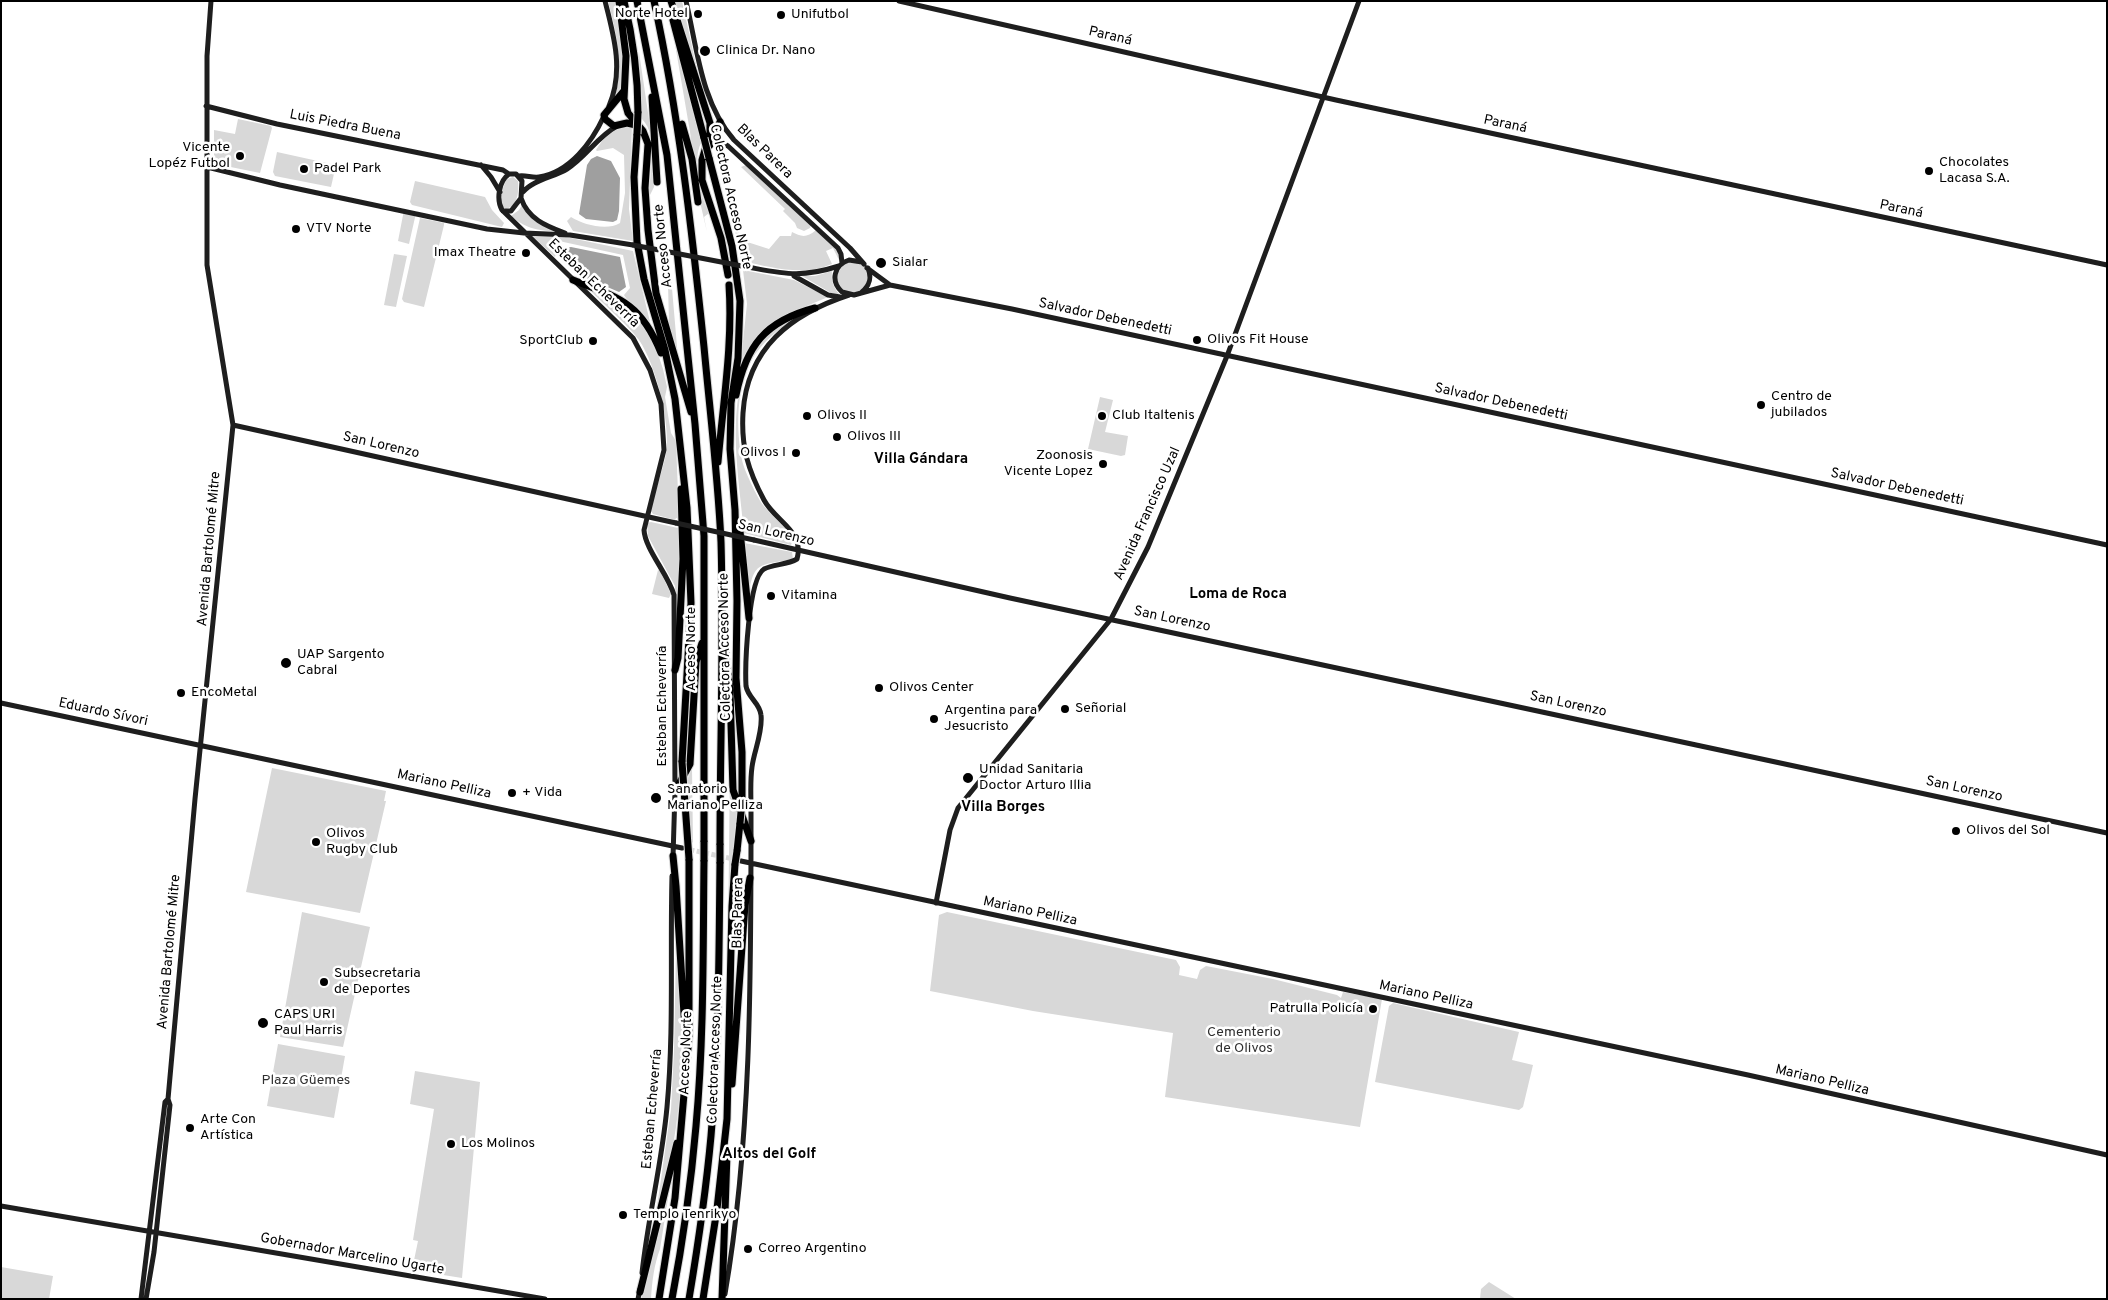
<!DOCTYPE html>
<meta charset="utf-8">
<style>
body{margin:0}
#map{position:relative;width:2108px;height:1300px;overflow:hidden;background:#fff;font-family:Overpass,sans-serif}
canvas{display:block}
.frame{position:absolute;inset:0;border:2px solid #000;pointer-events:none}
</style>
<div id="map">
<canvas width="2108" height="1300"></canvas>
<div class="frame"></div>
</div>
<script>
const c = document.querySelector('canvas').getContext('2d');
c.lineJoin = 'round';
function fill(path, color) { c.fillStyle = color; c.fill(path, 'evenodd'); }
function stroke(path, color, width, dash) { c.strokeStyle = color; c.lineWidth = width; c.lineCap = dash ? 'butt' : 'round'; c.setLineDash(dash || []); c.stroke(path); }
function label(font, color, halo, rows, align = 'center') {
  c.font = font + ' Overpass,sans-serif'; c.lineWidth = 5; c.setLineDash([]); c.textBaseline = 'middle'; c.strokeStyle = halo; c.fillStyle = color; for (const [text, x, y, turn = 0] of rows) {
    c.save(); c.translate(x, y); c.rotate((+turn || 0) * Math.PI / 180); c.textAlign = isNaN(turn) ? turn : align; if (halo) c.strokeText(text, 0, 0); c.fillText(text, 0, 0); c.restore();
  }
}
fill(new Path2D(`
 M608,1h8c3,21 12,72 4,90 -1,4 -4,7 -6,10 10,-34 3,-66 -6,-100z
 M675,1h7l17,77 14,44 -17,-47z
 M675,44l26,99c-9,18 -1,53 8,70l-5,4 3,15 -7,-30 -10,-70z
 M639,52l11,74 5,53 -1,8 -5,10c0,-24 11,-59 -7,-78z
 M238,119l33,7 1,2 -12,45 -44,-9 -2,-3v-31l21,4z
 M628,124l4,2 -3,83 4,32 -60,-10 -6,-10 4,-4c13,8 36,14 49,6l5,-30 -1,-38 -11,-7 -16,3 -1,-1c8,-14 17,-19 32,-26z
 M277,152l59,13 -5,22 -56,-11 -2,-4z
 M746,165l65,60 -1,3 -6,3 -7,-3 -2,-5 -12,-12 2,-2 -44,-42z
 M513,177l5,4c1,10 0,25 -12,28l-3,-2c-3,-9 -1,-20 4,-28z
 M415,181l70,16 7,13 12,13 -2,4 -90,-22 -2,-3z
 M729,188l6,2v5l-4,5 10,40 28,9 11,-13h11l1,-4c9,5 15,6 24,-2l24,22 -1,8 -6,-12 -7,3 6,13c-30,13 -60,3 -91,-3l-14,-71z
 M522,205l3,6 35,21c-22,-2 -32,-2 -49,-16l8,-6z
 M404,210l12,3 -7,31 -11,-3z
 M420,218l24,5v2l-20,82 -20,-5 -2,-3z
 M531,235l35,2 67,14 17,71c-6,-7 -24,-22 -26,-27l6,-7 -7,-33 -64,-14 -4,16z
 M394,254l13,2 -11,51 -12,-2z
 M846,261c22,3 25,4 20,27l-17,7 -7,-3 -7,-15z
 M667,265h3l8,93 -9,-34 -1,-40 2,-1z
 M743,270l51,10 34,17c-25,11 -52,19 -71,40 -6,7 -11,16 -16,23l6,-56z
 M832,271c-1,10 1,16 8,24l-9,-2 -29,-17h13z
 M588,288l39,19 16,16 13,25 7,21 4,18 -2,10 6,36 5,8 3,78 -3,-1 -1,2 -22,-6 -3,-4c5,-19 12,-37 16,-56 5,-29 -10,-89 -27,-114 -12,-16 -37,-37 -51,-52z
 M789,320l1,2c-15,10 -28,21 -38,37 -16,28 -16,71 -10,101 2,10 15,37 21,45 9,11 20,20 29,30l2,3 -3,7 -47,-12c-5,-62 -25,-153 25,-201 5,-5 14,-8 20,-12z
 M1100,397l13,3 -8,32 23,4 -3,19 -4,1 -33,-7z
 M651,522l27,6 2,35 -3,56 -2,-33 -27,-50 -1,-13z
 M744,543l48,9 1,7c-34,7 -39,1 -45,39z
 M658,570l2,1 11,23 -2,4 -17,-4z
 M730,760l7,51 -8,76 -1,56z
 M272,768l114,23 -2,10h2l-26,112 -114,-21z
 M692,768l1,75 -2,-2 -5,-58z
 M674,906c5,73 13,148 2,221 -5,34 -14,67 -22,101l17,-119 3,-58 2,-100z
 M302,912l68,15 -27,120 -63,-10z
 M947,912l229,48 4,7 -1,8 18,4 3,-9 6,-4 67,13 64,16 4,3 2,-6 39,7 -22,128 -195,-30 8,-64 -140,-22 -103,-20 9,-76z
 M1393,1003l126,29 -7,28 21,5 -10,42 -4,3 -144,-28 14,-76z
 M278,1044l67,12 -11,62 -67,-12z
 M415,1071l65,11 -18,196 -50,-8 6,-29 -5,-1 21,-131 -24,-5z
 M667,1187l2,5 -9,57c-6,16 -8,33 -9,50h-10z
 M1,1267l52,9 -4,23h-48z
 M1489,1282l27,17h-36l1,-10z`), '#d8d8d8');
fill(new Path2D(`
 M597,156l14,5 9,17 -1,33 -2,9 -4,2 -27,-3 -7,-5 8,-49 4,-6z
 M571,247l49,10 6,30 -7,5 -35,-15 -22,-18 2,-11z`), '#9f9f9f');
stroke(new Path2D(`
 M682,848l56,12`), '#d9d9d9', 5, [5, 2.5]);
const highway = new Path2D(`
 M619,1l7,55 -2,43 4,14 15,18 5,13 -3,44 3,42 8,63 35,119
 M624,1c9,37 14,74 14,112
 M637,1l30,154 28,269 9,112v306
 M654,1c25,115 38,230 50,346 6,65 14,130 17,195 3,101 -1,202 -1,303
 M671,1l39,122v10l-8,27v20l19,58 7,37
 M673,20l31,118
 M623,92l-19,23 1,4 9,7 13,-3 9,2
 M652,97l5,85
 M682,124l10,35 6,43
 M637,134l-3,43 3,65 7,37 21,71 10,49 12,109 4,95 -9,159
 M710,145l10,-23
 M709,158l23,88 8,55 -2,57 -7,45 -1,46 5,61 2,91 -1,77 6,74v49
 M573,280c47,18 68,23 88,73
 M736,395c10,-49 29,-74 79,-87
 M718,462c5,-59 15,-118 11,-177
 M740,531l9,87
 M725,647l5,44 3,99 18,51
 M675,670l3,-12 5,-99 -2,-70
 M675,791l15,-27 6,-102 6,-19
 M737,851l3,-28
 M673,856l3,30 9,144
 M732,1084l13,-179 5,-27
 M640,1292l37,-149
 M659,1299l16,-101 14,-162v-177
 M672,1299c11,-58 19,-115 24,-173 8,-88 7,-177 8,-266
 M689,1299c9,-54 17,-108 22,-163 8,-91 8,-182 9,-274
 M703,1299l14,-90 10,-90 5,-213 3,-42
 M722,1299l5,-145`);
stroke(highway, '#dbdbdb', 9);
stroke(new Path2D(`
 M605,1c9,35 19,70 4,105
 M686,1c11,46 15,102 48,139l116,108 14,16
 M899,1l437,99 771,165
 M206,106l71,18 226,46 6,4
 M712,141h7l9,5 110,102 3,6 1,9
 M481,165l10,12 9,15
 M207,167l73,18 207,44 37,4 46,2 63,10
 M519,176c7,-1 13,2 20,1 31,-5 53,-35 65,-61
 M523,192c10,-12 31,-15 44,-23 19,-12 30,-32 50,-43
 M521,198c7,21 25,28 44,35
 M503,211h8l10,-13 1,-17 -6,-7h-7c-10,7 -13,25 -7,36l131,128 17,32 11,34 3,46 -20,80c1,19 24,44 30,65l1,196 -2,66
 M862,262l-13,-2c-15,5 -19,21 -7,32l12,3 36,-10
 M742,266c40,7 56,13 97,0
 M867,268l23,17 122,24 1095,236
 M794,276l34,19 12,2
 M862,292c8,-7 10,-14 6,-24
 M233,425l443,98
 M754,540l256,58 1097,235
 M1,703l681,145
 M741,861l1007,214 359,80
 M936,903l14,-73 8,-22 153,-189 37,-72 79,-191 132,-355
 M1,1206l544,93
 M642,1273c6,-56 20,-110 25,-166 7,-76 3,-154 5,-231
 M725,1294c27,-158 26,-325 26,-485 0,-14 -1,-28 1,-42 2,-16 11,-35 9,-52 -1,-12 -13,-17 -15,-29 -1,-20 2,-107 18,-117 10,-5 23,-4 33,-10 8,-28 -22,-38 -33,-59 -16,-30 -23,-53 -21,-87 4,-65 48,-99 106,-118
 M141,1299l24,-197 3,-3 27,-300 38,-374 -26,-160v-209l4,-55
 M146,1299l8,-47 16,-147 -2,-6
 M638,1299l2,-10`), '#1e1e1e', 5);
stroke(highway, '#000', 7);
const highwayBridge = new Path2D(`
 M637,134l1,-21
 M704,138l5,20
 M682,762l7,97
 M740,823l2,-22
 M704,860v-18
 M720,862v-17
 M735,864l2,-13`);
stroke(highwayBridge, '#dbdbdb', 9, []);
stroke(new Path2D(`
 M633,245l109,21
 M676,523l78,17`), '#1e1e1e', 5);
stroke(highwayBridge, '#000', 7);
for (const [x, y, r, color] of [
 [698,14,5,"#000"],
 [781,15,5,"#000"],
 [705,51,6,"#000"],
 [240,156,5,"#000"],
 [304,169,5,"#000"],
 [1929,171,5,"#000"],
 [296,229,5,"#000"],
 [526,253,5,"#000"],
 [881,263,6,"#000"],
 [1197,340,5,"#000"],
 [593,341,5,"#000"],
 [1761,405,5,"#000"],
 [807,416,5,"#000"],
 [1102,416,5,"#000"],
 [837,437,5,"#000"],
 [796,453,5,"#000"],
 [1103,464,5,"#000"],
 [771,596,5,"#000"],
 [286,663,6,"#000"],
 [879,688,5,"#000"],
 [181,693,5,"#000"],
 [1065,709,5,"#000"],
 [934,719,5,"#000"],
 [968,778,6,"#000"],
 [512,793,5,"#000"],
 [656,798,6,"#000"],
 [1956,831,5,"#000"],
 [316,842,5,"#000"],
 [324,982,5,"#000"],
 [1373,1009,5,"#000"],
 [263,1023,6,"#000"],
 [190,1128,5,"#000"],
 [451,1144,5,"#000"],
 [623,1215,5,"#000"],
 [748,1249,5,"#000"]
]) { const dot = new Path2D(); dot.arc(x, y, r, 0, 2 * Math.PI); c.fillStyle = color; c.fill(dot); stroke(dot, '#fff', 2); }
label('14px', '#000', '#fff', [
 ["Norte Hotel",688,14,"right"],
 ["Unifutbol",791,15],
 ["Clinica Dr. Nano",716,51],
 ["Vicente",230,148,"right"],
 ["Lopéz Futbol",230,164,"right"],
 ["Chocolates",1939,163],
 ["Lacasa S.A.",1939,179],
 ["Padel Park",314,169],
 ["VTV Norte",306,229],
 ["Imax Theatre",516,253,"right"],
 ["Sialar",892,263],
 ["Olivos Fit House",1207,340],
 ["SportClub",583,341,"right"],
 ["Centro de",1771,397],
 ["jubilados",1771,413],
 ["Olivos II",817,416],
 ["Club Italtenis",1112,416],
 ["Olivos III",847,437],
 ["Olivos I",786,453,"right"],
 ["Zoonosis",1093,456,"right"],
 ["Vicente Lopez",1093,472,"right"],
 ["Vitamina",781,596],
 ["UAP Sargento",297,655],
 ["Cabral",297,671],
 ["Olivos Center",889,688],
 ["EncoMetal",191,693],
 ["Señorial",1075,709],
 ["Argentina para",944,711],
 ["Jesucristo",944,727],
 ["Unidad Sanitaria",979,770],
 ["Doctor Arturo Illia",979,786],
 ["Sanatorio",667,790],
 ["Mariano Pelliza",667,806],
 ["+ Vida",522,793],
 ["Olivos del Sol",1966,831],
 ["Olivos",326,834],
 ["Rugby Club",326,850],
 ["Subsecretaria",334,974],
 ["de Deportes",334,990],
 ["Patrulla Policía",1363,1009,"right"],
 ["CAPS URI",274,1015],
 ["Paul Harris",274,1031],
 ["Arte Con",200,1120],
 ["Artística",200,1136],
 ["Los Molinos",461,1144],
 ["Templo Tenrikyo",633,1215],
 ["Correo Argentino",758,1249]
], 'left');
label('14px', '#000', '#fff', [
 ["Paraná",1110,37,13],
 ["Paraná",1505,125,12],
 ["Luis Piedra Buena",345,126,11],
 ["Blas Parera",764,152,44],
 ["Colectora Acceso Norte",730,197,77],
 ["Paraná",1901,210,12],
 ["Acceso Norte",664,246,-96],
 ["Esteban Echeverría",593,284,44],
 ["Salvador Debenedetti",1105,318,12],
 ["Salvador Debenedetti",1501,403,12],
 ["San Lorenzo",381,446,13],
 ["Salvador Debenedetti",1897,488,12],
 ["Avenida Francisco Uzal",1148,514,-66],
 ["San Lorenzo",776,534,13],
 ["Avenida Bartolomé Mitre",210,549,-85],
 ["San Lorenzo",1172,620,12],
 ["Colectora Acceso Norte",726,647,-91],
 ["Acceso Norte",692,649,-90],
 ["San Lorenzo",1568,705,12],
 ["Esteban Echeverría",663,706,-90],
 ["Eduardo Sívori",103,713,12],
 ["Mariano Pelliza",444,785,12],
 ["San Lorenzo",1964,790,12],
 ["Mariano Pelliza",1030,912,12],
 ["Blas Parera",739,913,-89],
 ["Avenida Bartolomé Mitre",170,952,-85],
 ["Mariano Pelliza",1426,996,12],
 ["Colectora Acceso Norte",716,1050,-88],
 ["Acceso Norte",687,1053,-88],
 ["Mariano Pelliza",1822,1081,13],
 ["Esteban Echeverría",653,1109,-85],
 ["Gobernador Marcelino Ugarte",352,1255,10]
]);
label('14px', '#2f2f2f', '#fff', [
 ["Cementerio",1244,1033],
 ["de Olivos",1244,1049],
 ["Plaza Güemes",306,1081]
]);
label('bold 15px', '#000', '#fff', [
 ["Villa Gándara",921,460],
 ["Loma de Roca",1238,595],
 ["Villa Borges",1003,808],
 ["Altos del Golf",769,1155]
]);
</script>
